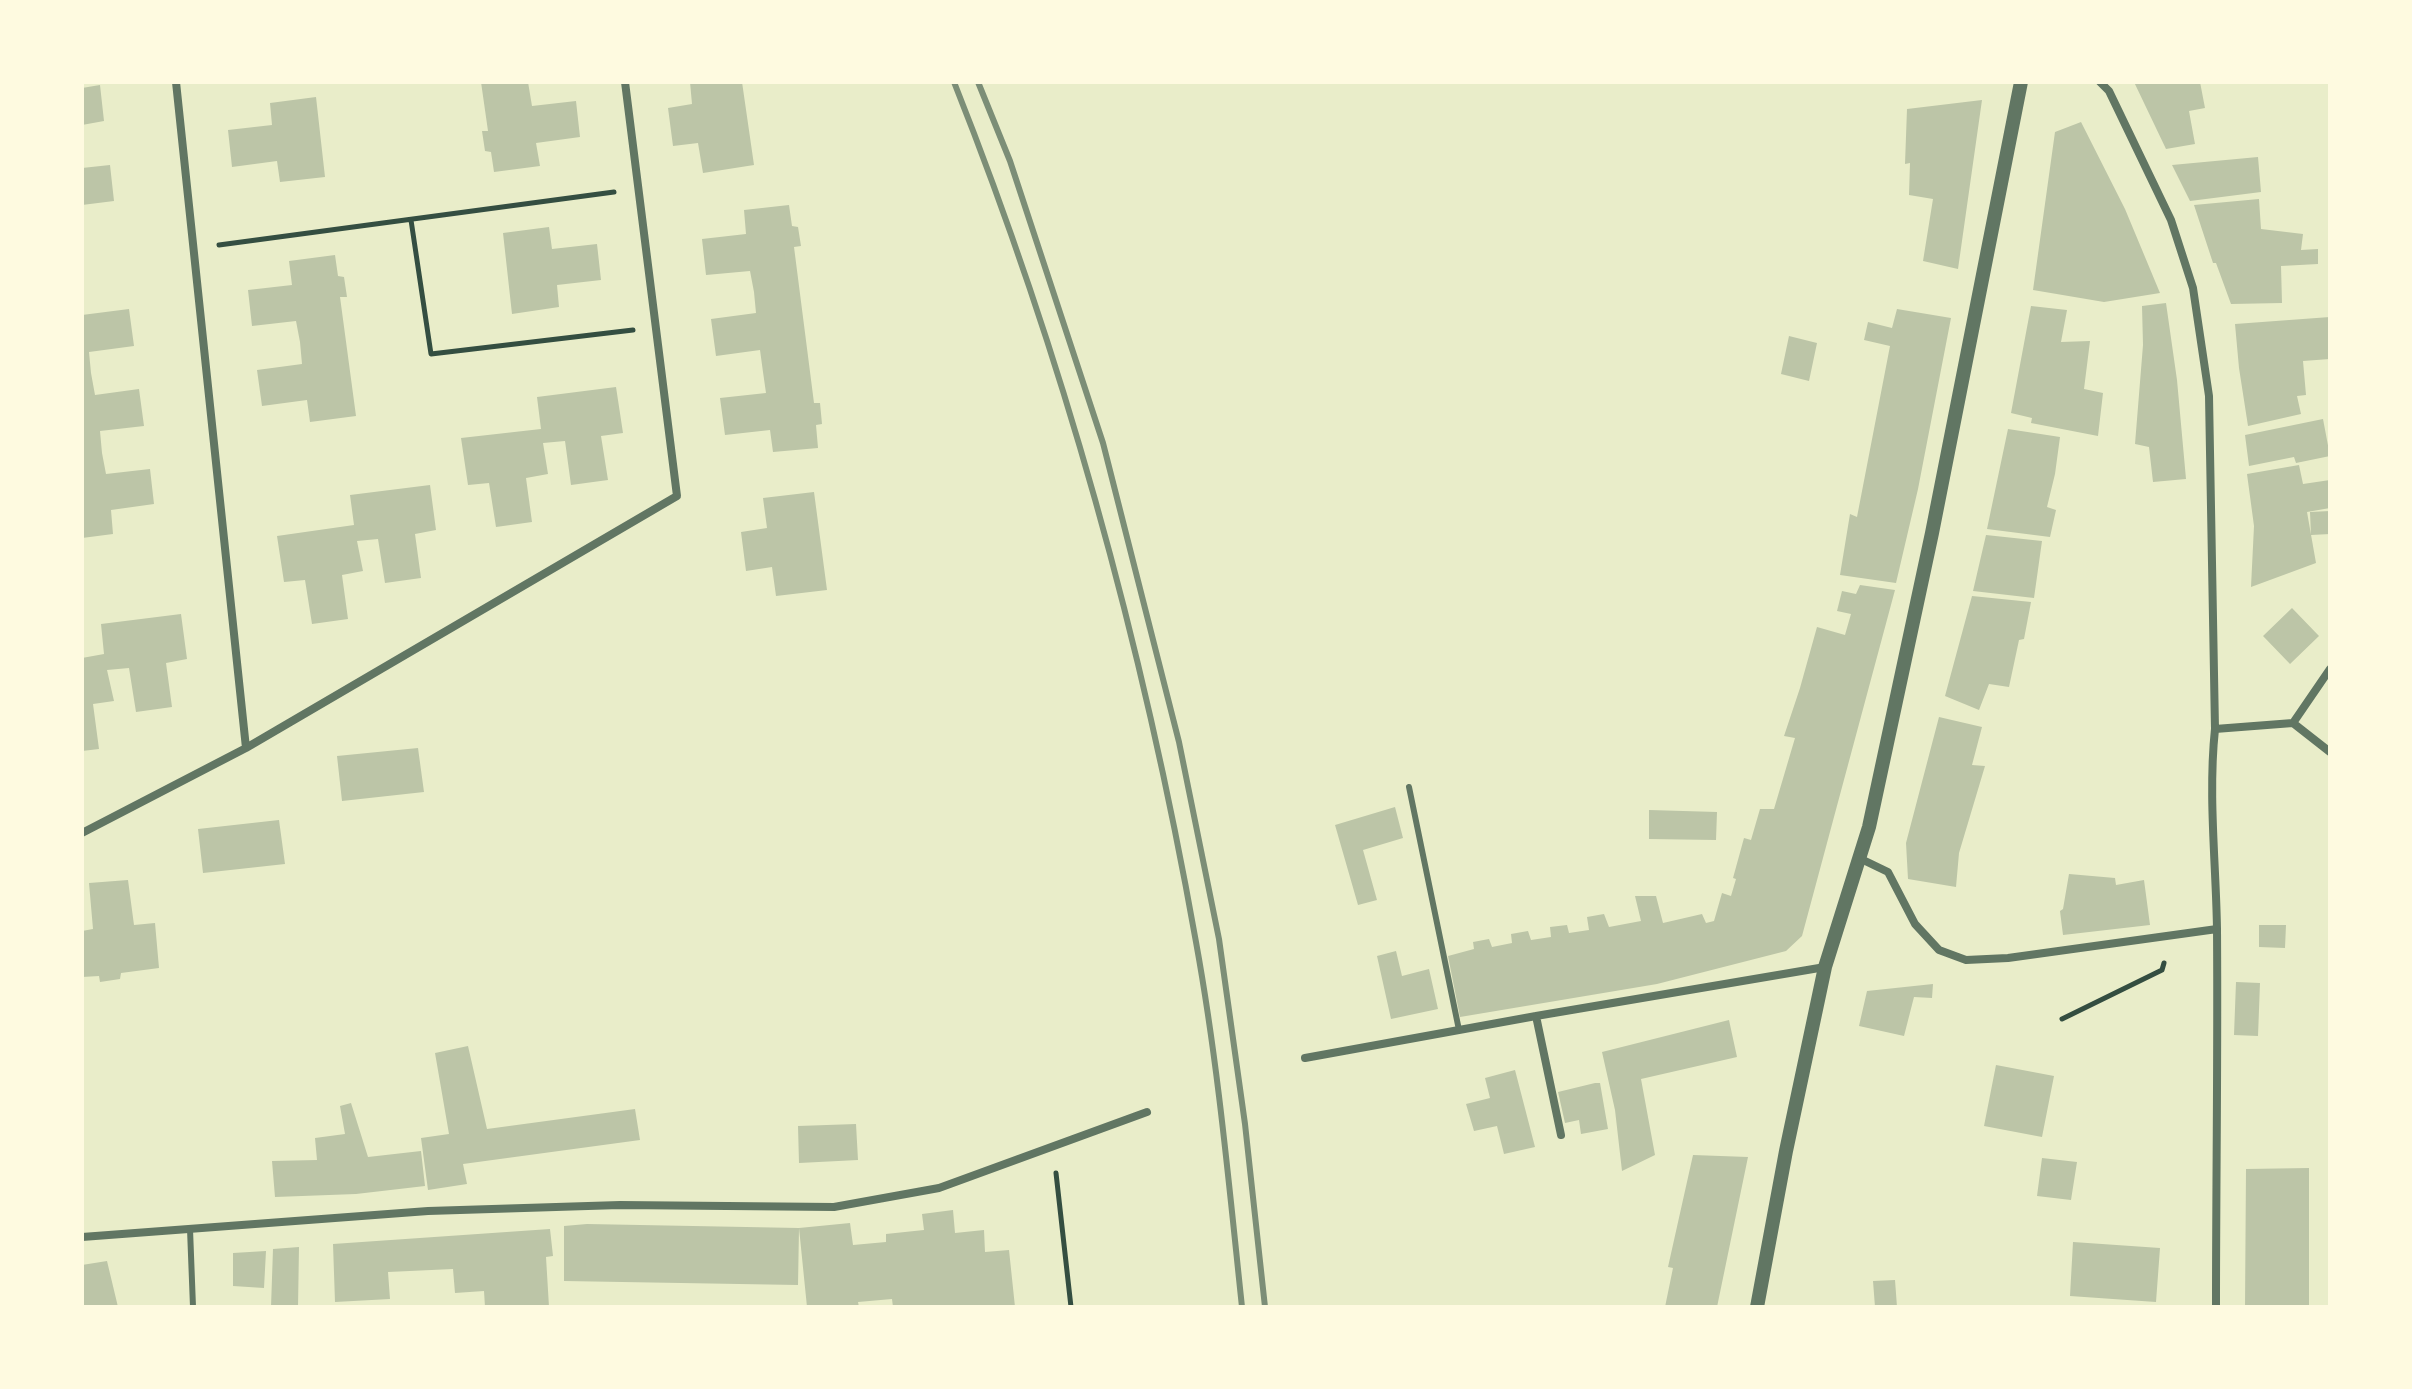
<!DOCTYPE html>
<style>
body{margin:0}
#map{position:relative;width:2412px;height:1389px;overflow:hidden;background:#e9edc9;font-family:Helvetica,sans-serif}
canvas{display:block}
.frame{position:absolute;inset:0;border:84px solid #fefae0;pointer-events:none}
</style>
<div id="map">
<canvas width="2412" height="1389"></canvas>
<div class="frame"></div>
</div>
<script>
const c = document.querySelector('canvas').getContext('2d');
c.lineJoin = 'round';
function fill(path, color) { c.fillStyle = color; c.fill(path, 'evenodd'); }
function stroke(path, color, width, dash) { c.strokeStyle = color; c.lineWidth = width; c.lineCap = dash ? 'butt' : 'round'; c.setLineDash(dash || []); c.stroke(path); }
fill(new Path2D(`
 M481,82h47l4,24 44,-5 4,36 -44,6 4,23 -46,6 -3,-20 -6,-1 -3,-20h6z
 M690,82h52l12,83 -51,8 -5,-30 -25,3 -5,-38 24,-4z
 M2134,82h66l5,26 -16,3 6,33 -29,5z
 M100,85l4,36 -22,4v-37z
 M316,97l9,80 -45,5 -3,-21 -45,6 -4,-37 44,-5 -2,-22z
 M1982,100l-24,169 -35,-8 10,-62 -24,-4 1,-32 -5,1 2,-55z
 M2081,122l44,87 35,84 -56,9 -71,-12 22,-158z
 M2258,157l3,35 -71,9 -18,-36z
 M110,165l4,36 -32,4v-37z
 M2259,199l2,30 42,5 -2,16 17,-1v15l-37,2 1,37 -51,1 -15,-41h-3l-19,-58z
 M789,205l3,21 6,1 3,19 -7,1 20,156h6l2,21 -6,1 2,23 -45,4 -3,-22 -45,5 -5,-37 46,-5 -3,-21 -3,-22 -44,6 -5,-37 45,-6 -2,-21 -4,-21 -44,4 -4,-36 44,-5 -2,-24z
 M549,227l3,22 45,-5 4,36 -44,5 2,22 -47,7 -9,-81z
 M335,255l3,21 6,1 3,20h-7l16,119 -46,6 -3,-22 -45,6 -5,-36 45,-6 -2,-22 -4,-21 -44,5 -4,-36 44,-5 -3,-24z
 M2166,303l11,77 9,99 -33,3 -4,-35 -14,-3 8,-99 -1,-39z
 M2031,306l36,4 -6,32 29,-1 -6,48 19,4 -5,43 -67,-13 1,-5 -21,-5z
 M129,309l5,37 -45,6 2,21 4,22 44,-6 5,37 -44,5 2,22 4,21 44,-5 4,35 -43,6 2,24 -31,4v-223z
 M1897,309l54,9 -33,171 -22,94 -56,-8 10,-61 7,3 33,-171 -26,-6 4,-18 24,6z
 M2330,317v42l-27,2 3,34 -9,1 4,18 -53,12 -9,-58 -4,-44z
 M1789,336l28,7 -8,38 -28,-7z
 M616,387l7,46 -22,3 7,44 -37,5 -6,-44 -22,2 5,31 -22,4 6,44 -36,5 -7,-44 -21,2 -7,-47 80,-9 -4,-32z
 M2323,419l7,37 -34,7 -2,-6 -45,9 -4,-31z
 M2008,429l52,8 -5,37 -8,33 9,3 -6,27 -63,-8z
 M2299,465l4,19 27,-4v28l-23,4 9,51 -65,24 3,-61 -7,-52z
 M430,485l6,45 -21,4 6,44 -36,5 -7,-44 -21,2 6,30 -21,4 6,44 -36,5 -7,-44 -21,2 -7,-46 77,-11 -4,-30z
 M814,492l13,98 -51,6 -4,-29 -26,4 -5,-39 26,-4 -4,-30z
 M2330,511v23l-19,1 -1,-23z
 M1986,535l56,6 -8,57 -61,-7z
 M1860,585l35,5 -93,346 -16,15 -129,33 -197,33 -12,-61 26,-7 -1,-7 16,-3 3,8 20,-4 -1,-9 17,-3 3,9 20,-3 -1,-10 17,-2 2,8 20,-3 -2,-13 17,-3 5,13 32,-6 -6,-25h21l7,27 39,-9 4,9 8,-2 8,-28 9,3 5,-17 -3,-1 11,-40 7,2 9,-31h14l21,-71 -11,-2 16,-48 17,-61 28,8 6,-21 -14,-3 5,-20 14,3z
 M1972,596l59,6 -7,37 -5,1 -10,47 -20,-3 -10,26 -34,-14z
 M2292,608l27,28 -29,28 -27,-28z
 M181,614l6,45 -21,4 6,44 -36,5 -7,-44 -22,2 7,31 -21,3 6,45 -17,2v-93l22,-4 -3,-30z
 M1939,717l43,10 -10,38 13,1 -26,87 -3,34 -48,-8 -2,-36z
 M418,748l6,44 -82,9 -5,-45z
 M1395,807l8,31 -40,12 14,50 -19,5 -23,-80z
 M1649,810l68,2 -1,28 -67,-1z
 M279,820l6,44 -82,9 -5,-44z
 M2069,874l46,4 1,7 28,-5 6,45 -87,10 -3,-24 3,-2z
 M128,880l6,45 21,-2 4,45 -38,5 -1,6 -20,3 -1,-6 -17,1v-46l11,-2 -4,-46z
 M2259,925h27l-1,23 -26,-1z
 M1396,951l6,25 27,-7 9,40 -47,10 -14,-63z
 M2236,982l24,1 -2,53 -24,-1z
 M1933,984l-1,14 -18,-1 -10,39 -45,-10 8,-35z
 M1729,1020l8,37 -96,22 14,76 -33,16 -7,-61 -13,-58z
 M468,1046l19,83 148,-20 5,31 -177,24 4,20 -39,6 -7,-52 28,-4 -14,-81z
 M1996,1065l58,11 -12,61 -58,-11z
 M1515,1070l20,77 -31,7 -7,-28 -23,5 -8,-27 24,-6 -5,-20z
 M1595,1083h5l8,46 -27,5 -2,-14 -14,3 -7,-31z
 M351,1103l17,54 53,-6 4,35 -69,8 -81,3 -3,-36 45,-1 -2,-22 30,-4 -5,-28z
 M856,1124l2,36 -59,3 -1,-37z
 M1693,1155l55,2 -31,150h-52l8,-39 -5,-1z
 M2042,1158l35,4 -6,38 -34,-4z
 M2309,1168v139h-64l1,-138z
 M953,1210l2,23 29,-3 1,22 24,-2 6,57h-122l-1,-8 -34,3 1,5h-52l-8,-79 51,-5 3,22 33,-3v-8l38,-4 -2,-16z
 M587,1224l212,4 -1,57 -234,-4v-55z
 M550,1229l3,27 -7,1 3,50h-64l-1,-16 -29,2 -2,-24 -65,3 2,27 -55,3 -2,-58z
 M2073,1242l87,6 -4,54 -86,-6z
 M299,1247l-1,60h-27l2,-58z
 M266,1251l-2,37 -31,-2v-33z
 M107,1261l11,46h-36v-42z
 M1895,1280l2,27h-22l-2,-26z`), '#bcc5a7');
stroke(new Path2D(`
 M411,220l20,134 202,-24
 M219,245l395,-53
 M2062,1019l100,-49 2,-7
 M1056,1173l15,134`), '#344e41', 5);
stroke(new Path2D(`
 M1409,787l50,243
 M190,1229l3,78`), '#617663', 6);
stroke(new Path2D(`
 M176,82l70,666
 M2100,82l9,9 62,129 22,68 16,108 6,333c-7,66 1,134 2,200 1,126 -1,252 -1,377
 M2293,723l37,29
 M2215,729l78,-6 37,-54
 M82,833l164,-85 431,-252 -52,-414
 M1859,858l29,14 27,52 24,26 27,10 42,-2 209,-29
 M1536,1016l25,119
 M1305,1058l231,-42 289,-49
 M82,1237l346,-26 192,-6 214,2 105,-19 208,-76`), '#617663', 8);
stroke(new Path2D(`
 M1757,1307l29,-156 39,-184 44,-140 63,-294 89,-451`), '#617663', 14);
stroke(new Path2D(`
 M954,82c110,277 190,567 242,860 22,121 33,243 46,365
 M978,82l32,79 93,282 76,299 40,197 26,185 20,183`), '#7c8e77', 6);
</script>
